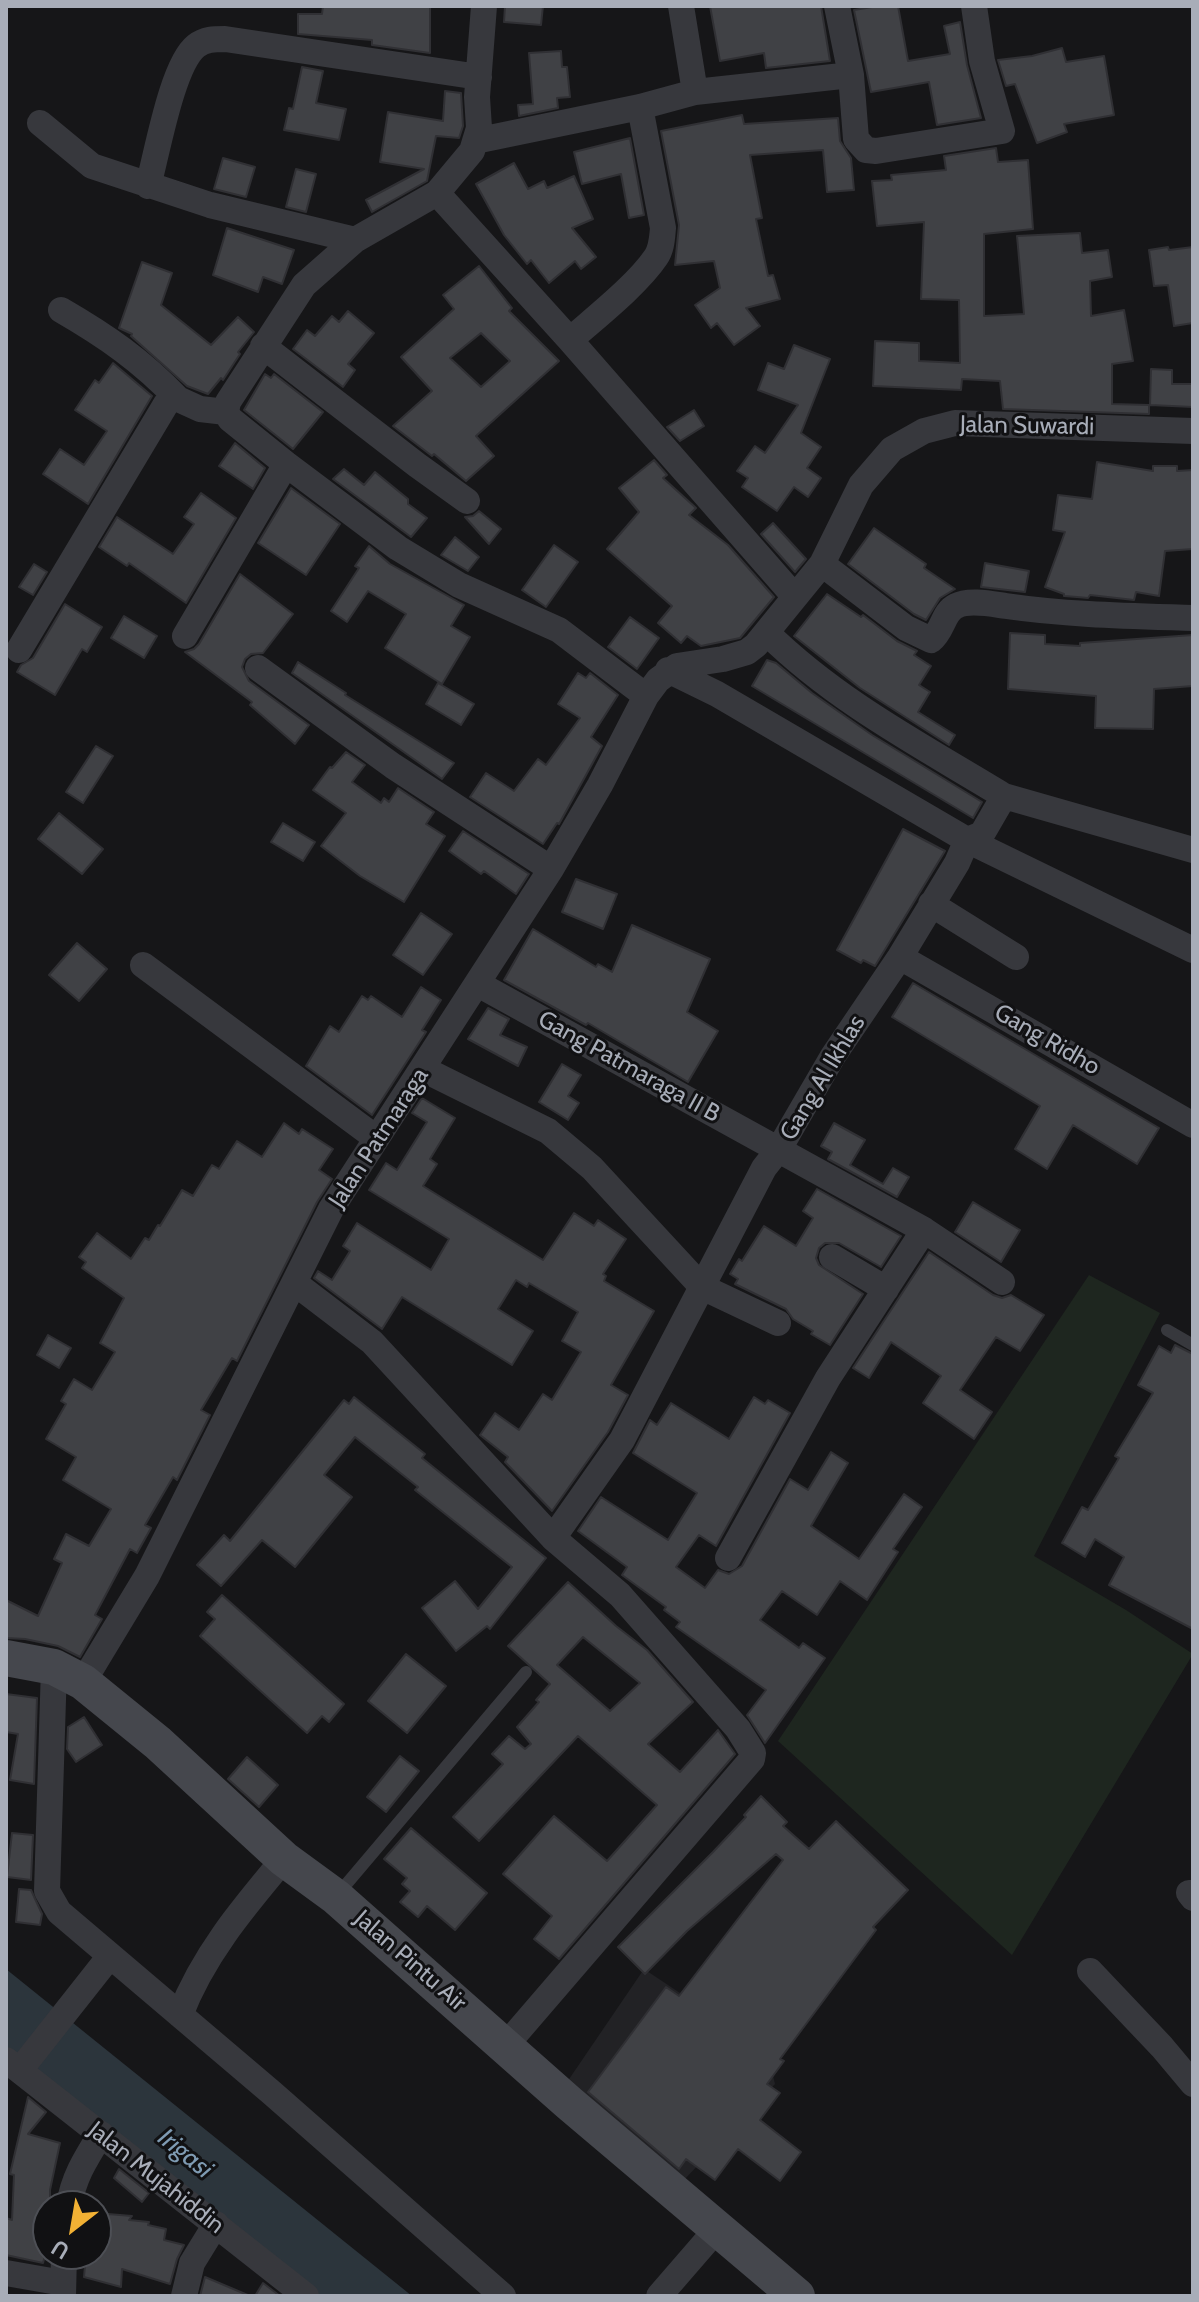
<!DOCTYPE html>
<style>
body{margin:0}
#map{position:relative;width:1199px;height:2302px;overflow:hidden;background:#161618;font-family:Cabin,sans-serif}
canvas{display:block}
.frame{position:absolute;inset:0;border:8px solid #a8adb8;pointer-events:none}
.north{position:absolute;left:32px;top:2190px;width:80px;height:80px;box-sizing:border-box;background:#111113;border:2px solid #4d4f55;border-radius:50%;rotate:211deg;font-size:22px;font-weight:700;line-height:32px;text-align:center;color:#a8adb8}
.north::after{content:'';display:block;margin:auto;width:28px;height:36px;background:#f2b134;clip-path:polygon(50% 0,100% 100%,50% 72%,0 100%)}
</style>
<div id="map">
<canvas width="1199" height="2302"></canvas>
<div class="frame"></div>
<div class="north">U</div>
</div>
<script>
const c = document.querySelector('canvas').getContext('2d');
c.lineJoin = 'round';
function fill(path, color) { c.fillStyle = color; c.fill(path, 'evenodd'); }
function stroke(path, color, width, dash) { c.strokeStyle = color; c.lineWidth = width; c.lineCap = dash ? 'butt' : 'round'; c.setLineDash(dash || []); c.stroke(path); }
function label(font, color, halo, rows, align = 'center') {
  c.font = font + ' Cabin,sans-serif'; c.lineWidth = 6; c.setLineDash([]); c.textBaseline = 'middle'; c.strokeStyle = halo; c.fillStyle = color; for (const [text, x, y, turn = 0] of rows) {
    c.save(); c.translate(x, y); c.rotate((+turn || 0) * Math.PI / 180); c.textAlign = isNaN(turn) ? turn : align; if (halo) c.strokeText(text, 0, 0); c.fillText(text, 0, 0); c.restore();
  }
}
fill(new Path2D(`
 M644,1969l123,82 8,33 -91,96 -121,-92z`), '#222225');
fill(new Path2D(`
 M1089,1275l71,38 -126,243 92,54 67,44 -181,301 -234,-214z`), '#1e261f');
fill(new Path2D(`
 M6,1969l406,327h-110l-296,-238z`), '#2c353c');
const building = new Path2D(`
 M323,6h107v47l-58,-8v-5l-74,-6v-20h24z
 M505,6h38l-2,19 -37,-3z
 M710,6h111l9,55 -64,7 -2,-15 -44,8z
 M878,6h20l10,55 42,-7 -6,-28 16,-4 7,43 14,53 -44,7 -8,-43 -58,10 -17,-82z
 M1062,48l4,14 38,-6 10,59 -50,9 3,8 -30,11 -22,-59 -9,2 -8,-26 34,-4z
 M561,51l1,16h5l3,30 -13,1 1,10 -39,8 -1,-11 15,-1 -4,-51z
 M302,67l21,4 -7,32 30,6 -7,31 -55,-10 5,-22 4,1z
 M445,91l16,2 2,33 -4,12 -23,-2 -9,45 -55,31 -6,-12 58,-31 -44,-7 8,-50 55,9z
 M742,115l2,9 94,-6 2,23 11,17 3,32 -27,2 -4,-42 -73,5 12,63 -6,1 12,57 5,-1 7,24 -34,9 14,18 -26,19 -17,-22 -6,5 -16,-23 25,-17 -6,-27 -39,4 4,-40 -18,-94z
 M630,138l14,77 -15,3 -8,-44 -39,10 -8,-32z
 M996,148l2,14 30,-2 5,69 -49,5v82l40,-2 -7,-78 63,-3 2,20 26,-3 4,27 -22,4 1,35 33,-6 9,51 -21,3v40l37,1v9l-146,-5 -3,-28 -38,-2 -1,11 -88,-4 2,-45 44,2v18l41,2 -1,-63 -38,-1 3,-77 -47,4 -5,-45 20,-1 -1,-5 55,-5 -2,-14z
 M223,158l32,9 -9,30 -32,-8z
 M514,163l14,26 16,-8 3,7 27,-12 19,43 -21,9 24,29 -15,12 -6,-8 -26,22 -18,-23 -4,4 -23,-29 -28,-51z
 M296,169l20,5 -10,38 -20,-5z
 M227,228l67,22 -12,34 -19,-7 -5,15 -45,-17z
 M1168,247l1,3 24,-3v76l-19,3 -6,-41 -14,1 -5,-36z
 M142,262l30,11 -11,32 50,40 27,-28 16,15 -16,20 2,2 -17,26 -2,-2 -13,16 -21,-8 -56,-50 1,-2 -13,-6z
 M479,266l33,42 -3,3 50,50 -83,75 18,20 -28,25 -32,-27 -2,2 -39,-30 39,-35 -31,-34 53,-48 -11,-14zM481,333l29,28 -29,26 -31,-29z
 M348,311l26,22 -26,31 7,6 -12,17 -50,-38 14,-19 8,6 17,-20 7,6z
 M794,345l36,14 -29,74 20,14 -14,21 14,10 -13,19 -14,-10 -17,24 -35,-24 6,-9 -11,-7 18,-25 10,7 33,-48 -40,-15 10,-27 16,6z
 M113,363l39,33 -64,108 -45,-30 17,-25 24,16 23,-34 -32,-21 20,-30 4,3z
 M1151,369l21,1v14h21v23l-43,-2z
 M265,374l6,4 3,-4 49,38 -30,37 -49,-39z
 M694,410l10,16 -24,15 -13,-14z
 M235,443l30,25 -12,21 -34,-23z
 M654,460l13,15 -4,3 33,30 -7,7 39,30 46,52 -34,41 -39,8 -14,-10 -6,7 -23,-20 14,-17 -65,-57 32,-37 -20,-24z
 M1097,462l56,9v-5h24v5l16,-1v79l-28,2 -6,45 -23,-4 -2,8 -44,-5 -2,3 -11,-1 -13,-1v-2l-19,-7 20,-55 -12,-2 5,-35 34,4z
 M344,469l20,16 11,-13 33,27v5l19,14 -16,19 -78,-58z
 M291,488l49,36 -34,51 -48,-32z
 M201,493l35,25 -50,85 -57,-40 -2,3 -28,-19 18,-30 56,37 21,-30 -10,-7z
 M479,511l22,18 -12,15 -24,-27 8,-1z
 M773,523l33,36 -11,13 -34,-38z
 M874,528l52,36 -2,4 31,21 -15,9 -14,22 -12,-6 -66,-50z
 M455,537l24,20 -11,14 -27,-16z
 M554,545l24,17 -32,45 -24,-17z
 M369,546l21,18 74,41 -13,21 19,11 -28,47 -57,-36 21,-34 -38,-23 -21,31 -16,-11 28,-43 -4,-2z
 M985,563l44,8 -4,21 -44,-5z
 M34,564l13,8 -14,23 -14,-8z
 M240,574l53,40 -30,39 -12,1 -6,5 -3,8 7,14 60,44 -14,19 -45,-39 2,-3 -67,-50 9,-3 5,-5z
 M827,594l34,23 2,-2 34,26 20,10 -3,4 17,11 -12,19 11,7 -12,20 37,23 -6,10 -89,-57 -66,-52z
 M65,604l37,23 -15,25 -5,-3 -27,46 -38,-23 4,-7 12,-7z
 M124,616l33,20 -13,22 -33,-20z
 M630,617l29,21 -22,31 -29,-22z
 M1010,633l35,2v9l35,2v-3l113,-8v51l-39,3 -1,40 -58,-1 1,-32 -88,-7z
 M767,660l9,3 36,30 60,42 110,67 -9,16 -221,-132z
 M298,662l48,31 -1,2 109,68 -12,16 -150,-106z
 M578,673l8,5 4,-5 28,22 -27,42 11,9 -43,78 -2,-1 -14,21 -73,-47 16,-24 28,18 24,-32 8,6 34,-47 -22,-14z
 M438,683l36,21 -13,21 -35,-21z
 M96,746l17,10 -30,47 -17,-11z
 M346,752l19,13 -13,17 29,21 3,-5 5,4 9,-14 36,24 -8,12 19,12 -41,66 -44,-26 -39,-30 25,-33 -33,-23 17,-23 2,1z
 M59,813l44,36 -21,25 -44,-35z
 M283,823l32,19 -12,19 -32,-19z
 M903,829l42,22 -70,115 -12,-6 -2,3 -24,-13z
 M463,831l66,43 -13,20 -32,-23 -3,3 -32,-23z
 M576,879l41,15 -14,35 -41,-17z
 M421,913l31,21 -29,41 -30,-20z
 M632,925l78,34 -23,53 31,19 -30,51 -100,-59 -2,2 -82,-45 29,-51 63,38 2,-3 14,8z
 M77,943l30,26 -28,32 -30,-26z
 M913,983l246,145 -22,36 -64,-39 -26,44 -32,-20 25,-43 -148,-89z
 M421,987l20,13 -19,30 4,2 -54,83 -66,-49 24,-40 9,6 23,-36 6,4 3,-4 31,21z
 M488,1008l21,11 -9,16 27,12 -9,19 -50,-27z
 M562,1064l19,11 -13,21 11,7 -11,17 -29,-18z
 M422,1098l33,20 -25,41 7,5 -14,22 120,74 31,-47 20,13 4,-6 28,19 -23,35 3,2 -2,5 50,30 -43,74 17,10 -20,37 -56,79 -47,-49 3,-5 -28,-22 15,-22 24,17 24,-36 9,6 29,-48 -19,-11 16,-29 -49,-29 -2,4 -11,-7 -18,29 35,22 -21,34 -110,-68 -20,32 -68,-51 4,-7 14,9 18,-29 -7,-5 14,-23 74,47 18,-31 -80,-49 17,-27 11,7 30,-48 -15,-9z
 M284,1123l15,11 3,-5 31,20 -14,21 13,9 -15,23 -80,159 -5,-3 -31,52 9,5 -33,65 -4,-3 -28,48 6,3 -14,25 -7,-4 -35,66 7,4 -22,38 -22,-11 -33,-7 -19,-1v-38l32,16 24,-53 -8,-4 12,-25 23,12 22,-37 -48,-29 13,-23 -30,-18 20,-35 -5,-3 13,-22 18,11 23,-38 -15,-9 24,-45 -42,-30 4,-6 -7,-5 18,-24 34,26 14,-21 4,2 9,-15 2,1 22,-36 11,6 19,-31 7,4 18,-28 25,16z
 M834,1123l31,17 -15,25 33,19 10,-16 16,9 -12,20 -69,-38 4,-7 -11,-6z
 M817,1189l84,47 -20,31 -42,-24h-14l-6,5 -3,10 3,7 44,29 -33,51 -19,-11 2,-3 -20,-12 -7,-10 -51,-25 3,-5 -8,-5 9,-15 3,2 22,-35 32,20 17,-28 -10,-7z
 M973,1202l47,28 -19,32 -46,-30z
 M929,1252l64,43 9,3 9,-3 33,20 -24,36 -24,-14 -36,53 32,22 -18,27 -51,-36 18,-27 -50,-34 -22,36 -16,-10z
 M48,1335l23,13 -12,20 -22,-13z
 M1175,1345l18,9v275l-84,-44 15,-28 -29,-18 -10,18 -23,-14 20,-36 6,3 31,-52 -4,-2 38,-63 -15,-8 21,-39 12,7z
 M354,1397l71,57 -3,4 124,100 -56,71 -3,-3 -31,25 -34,-43 33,-27 23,28 34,-42 -97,-77 3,-3 -63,-50 -31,38 28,22 -57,70 -33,-27 -41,46 -24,-21 27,-30 6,6 114,-141 5,4z
 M754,1397l11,7 3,-4 22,13 -74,133 -17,-11 -23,32 29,21 13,-18 11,4 13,-8 48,-87 18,11 23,-38 17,11 -37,63 48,33 45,-65 18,13 -29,42 5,3 -31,48 -27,-19 -23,34 -35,-24 -22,29 39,28 4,-5 22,15 -60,85 -18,-28 19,-25 -90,-63 4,-5 -16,-12 2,-3 -44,-32 5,-8 -49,-36 23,-34 67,43 29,-47 -64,-40 17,-33 7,5 14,-22 58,36z
 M568,1582l48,44 31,24 46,52 -45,42 32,28 38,-42 17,24 -176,205 -25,-20 18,-23 -49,-42 51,-58 53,45 50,-56 -79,-69 -99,105 -26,-24 50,-53 -11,-10 17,-18 16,13 6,-5 -14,-17 22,-25 -3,-2 14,-16 -42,-38zM583,1637l57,46 -30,28 -53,-46z
 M222,1595l122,109 -15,18 -7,-6 -15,17 -107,-97 15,-17 -8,-7z
 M406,1654l40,32 -39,47 -39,-32z
 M6,1694l31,4 -3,86 -24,-4 8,-46 -12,-2z
 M84,1717l18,28 -26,17 -9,-13 1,-22z
 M400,1756l19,15 -33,41 -19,-15z
 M247,1757l31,28 -19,22 -31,-28z
 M761,1796l26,26 -4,4 26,23 27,-28 72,69 -35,37 3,3 -96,129 4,2 -17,23 13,9 -20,27 41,32 -21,29 -42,-32 -23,31 -29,-21 -7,10 -91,-77 78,-105 13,9 104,-136 -7,-6 -89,77 -42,43 -27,-27 95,-95 33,-35 -2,-2z
 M411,1828l76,65 -32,37 -28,-24 -9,11 -18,-15 10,-11 -8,-7 5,-6 -23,-19z
 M12,1833l21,2 -2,45 -24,-3z
 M19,1889l12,1 11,24 -2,11 -24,-3z
 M28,2097l18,15 -18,22 32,9 -10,47v16h-2v38l-5,19 -37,-8v-37l6,2 2,-45 -4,-1z
 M119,2169l30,24 -7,9 -28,-24z
 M96,2213l36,3 -3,4 20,2 -1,3 18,4 -2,11 20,5 -7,14 -7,25 -48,-15 -1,18 -37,-10 2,-23h10z
 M205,2277l45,19h-50z
 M263,2283l17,13h-25z`);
fill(building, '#404145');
stroke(building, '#303034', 2);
stroke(new Path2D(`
 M1167,1330l26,15
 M338,1894l188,-222`), '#37383d', 12);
stroke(new Path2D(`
 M484,6l-7,91 2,31 -7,23 -35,42 -82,47 -51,45 -76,117 -2,10 4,7 56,45 112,84 61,37 100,45 87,66
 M681,6l14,86
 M851,75l5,64 10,11 10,1 126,-20 -20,-70 -8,-55
 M40,123l52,43 118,39 145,35
 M475,141l165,-34 55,-15 156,-17 -14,-69
 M148,186c9,-32 24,-121 48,-140 9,-7 18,-7 29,-7l254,38
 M437,193l133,147 225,257
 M61,310c45,26 81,51 117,89
 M570,340c26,-23 67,-55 86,-83 6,-9 6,-19 7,-29l-23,-121
 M263,346l154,119 50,36
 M822,564l84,64 25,12c12,-9 12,-28 25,-34 13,-7 36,-2 50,0 62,9 125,10 187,12
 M767,633c69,68 155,113 237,163
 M185,636l101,-172
 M19,650l147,-246 4,-4 8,-1 22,10 26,3
 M258,668l135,98 158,103
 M668,670l49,24 250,146 226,110
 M931,904l85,53
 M900,957l293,168
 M143,965l233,173
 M478,984l446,246 78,52
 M423,1069l125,62 44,37 110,119 76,36
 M832,1257l54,32
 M296,1284l76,58 181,196 67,57 118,134 15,24 -1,6 -246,286
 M553,1538l69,-98 142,-272 15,-19 54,-93 67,-99 57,-94 10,-23 15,-6 22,-38 189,54
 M728,1558l100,-180 96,-148
 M54,1667l-7,224 12,21 213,181 231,203
 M83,1682l64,-106 184,-367 220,-340 49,-84 46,-89 12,-16 19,-14 46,-7 24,-7 9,-7 66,-81 39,-79 31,-36 32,-18 31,-8 238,8
 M1189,1893l4,5
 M1090,1971l72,76 31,37
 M180,2015c23,-60 63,-107 104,-156
 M6,2060l300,236
 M20,2070l90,-114
 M69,2206c4,-28 17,-48 32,-72
 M6,2273l57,10
 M63,2296l1,-42
 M184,2296l8,-33 24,-39
 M659,2296l58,-67`), '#37383d', 26);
stroke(new Path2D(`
 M6,1658l48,9 29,15 75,61 126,116 52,38 233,206 228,193`), '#45474d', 36);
label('24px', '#a8adb8', '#111113', [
 ["Jalan Suwardi",1027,426,1],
 ["Gang Ridho",1047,1040,30],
 ["Gang Patmaraga II B",629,1067,29],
 ["Gang Al Ikhlas",823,1078,-59],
 ["Jalan Patmaraga",379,1138,-57],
 ["Jalan Pintu Air",410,1961,41],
 ["Jalan Mujahiddin",156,2178,38]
]);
label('italic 26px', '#7f9bb3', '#111113', [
 ["Irigasi",185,2154,39]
]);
</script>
